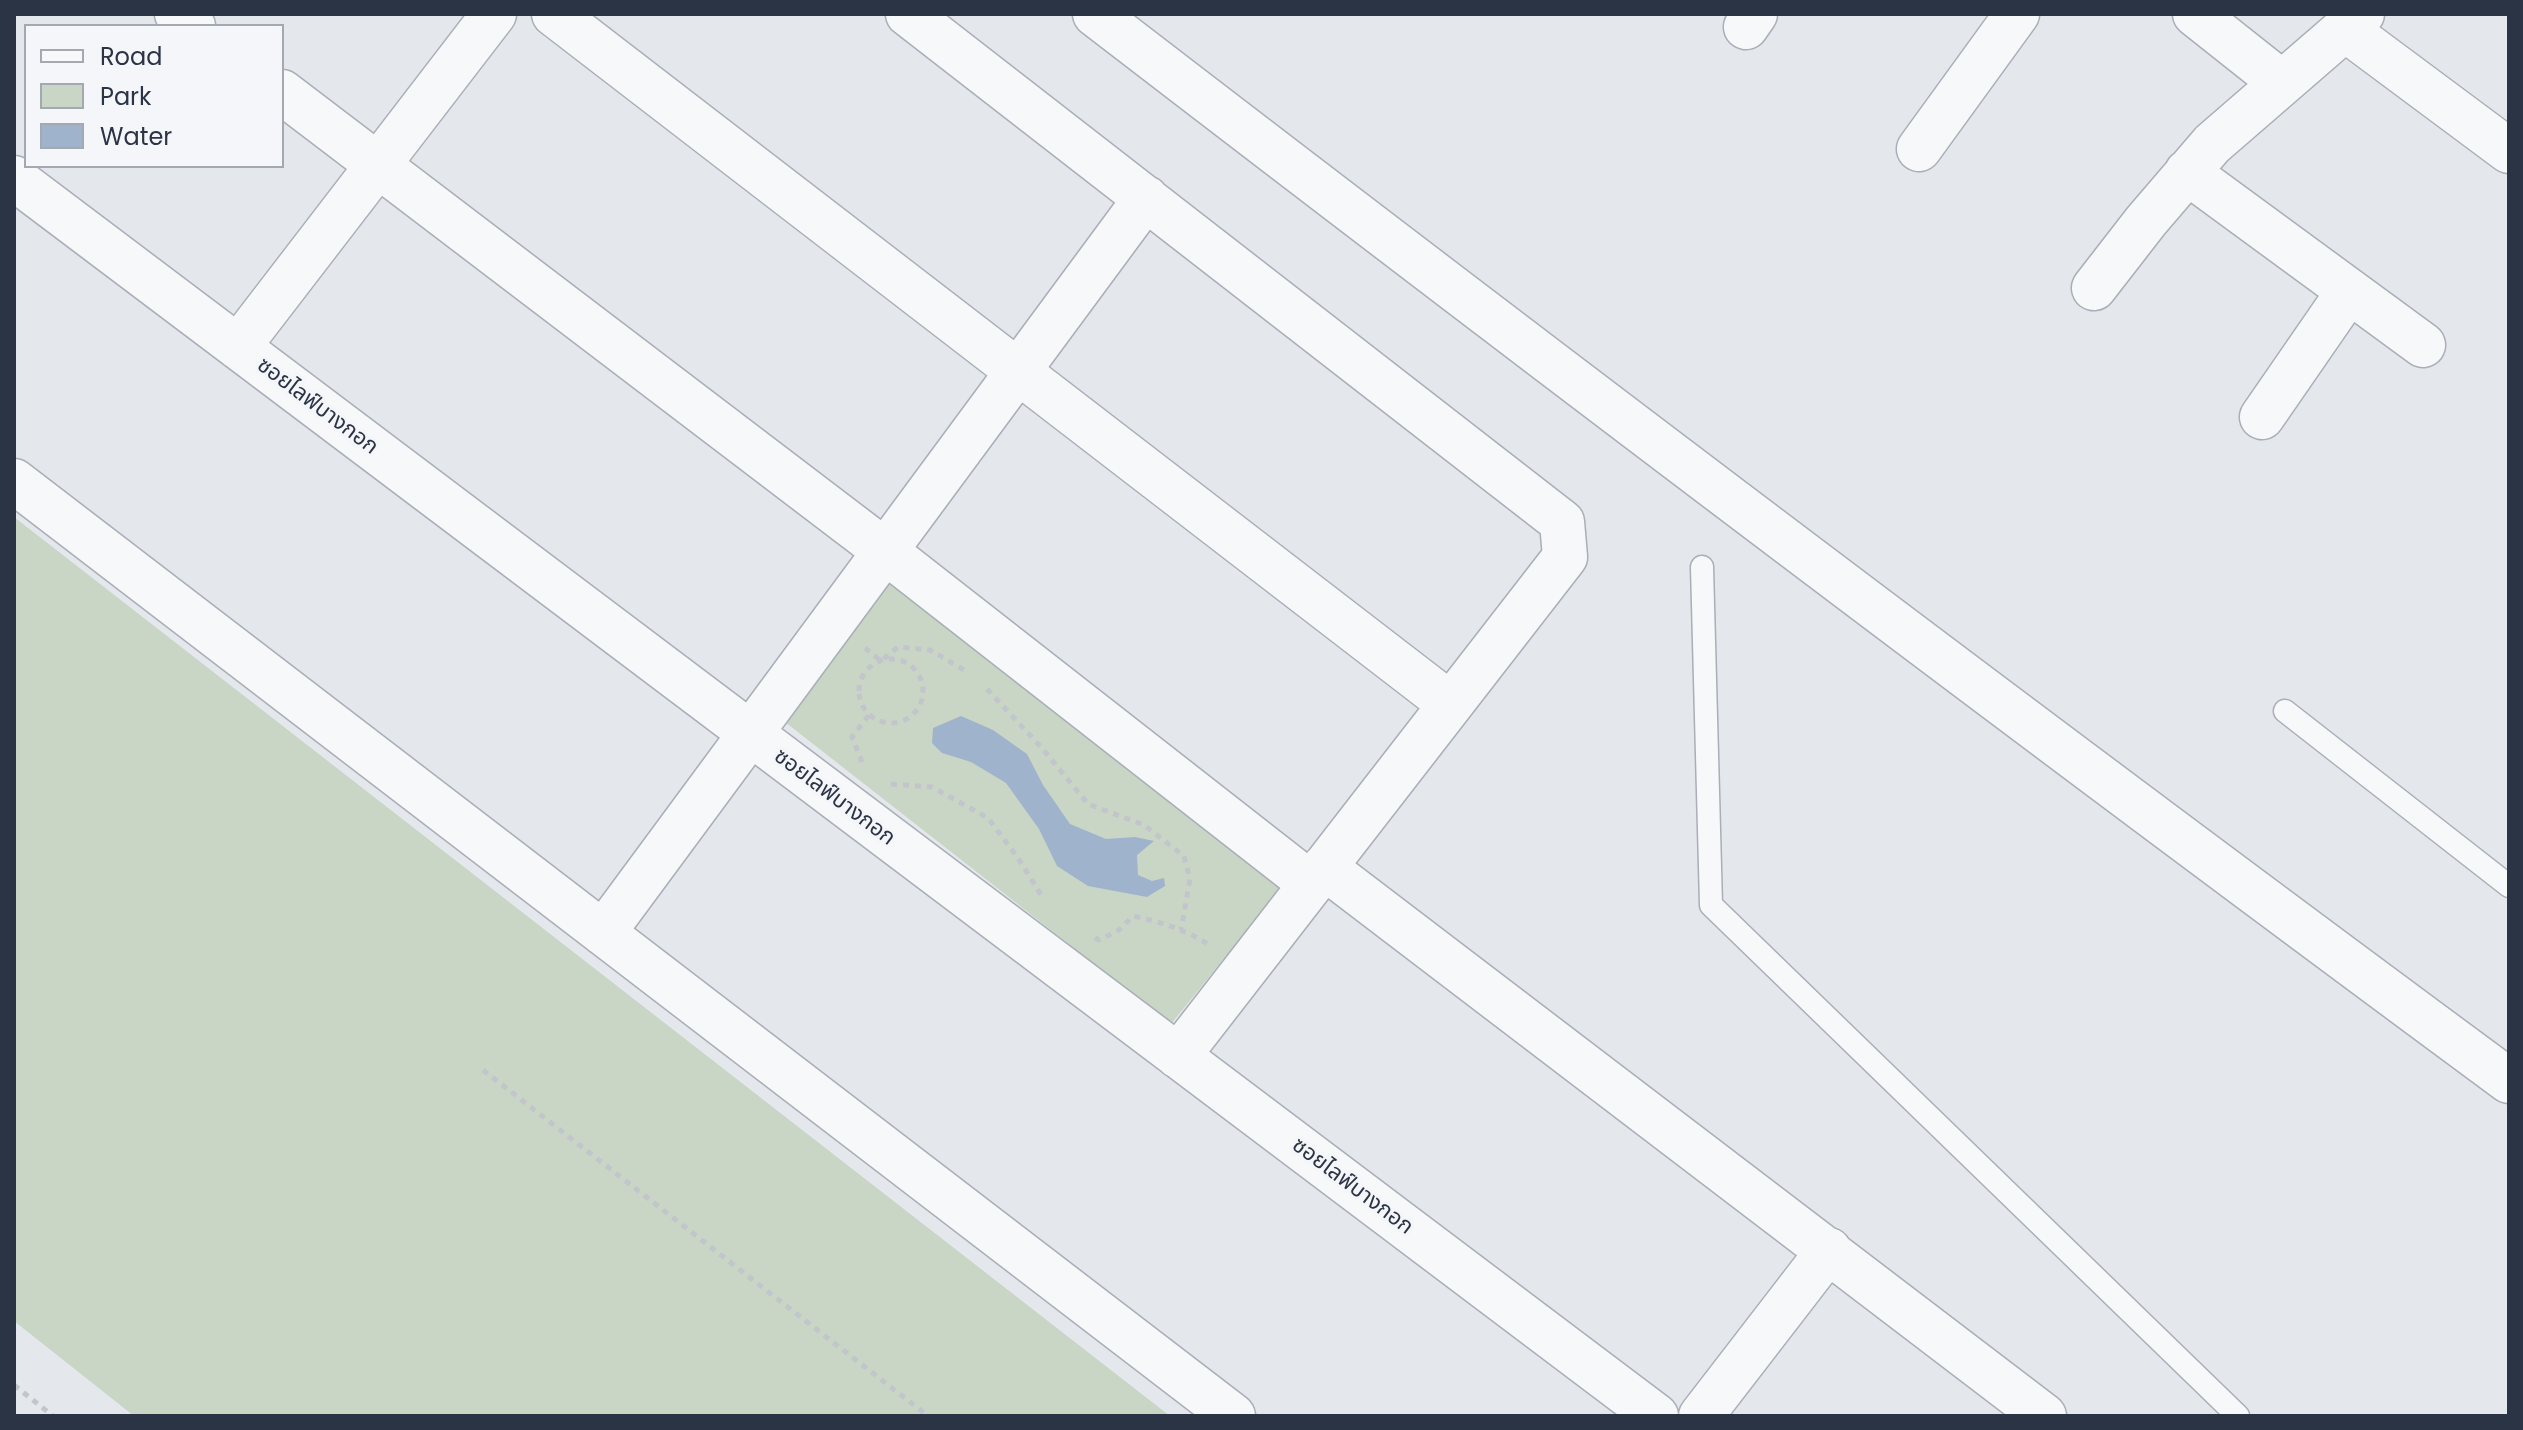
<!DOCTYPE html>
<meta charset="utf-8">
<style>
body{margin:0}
#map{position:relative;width:2523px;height:1430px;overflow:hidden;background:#e4e7ec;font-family:Poppins,sans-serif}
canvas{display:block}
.frame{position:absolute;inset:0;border:16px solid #2b3445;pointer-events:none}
.legend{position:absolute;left:24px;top:24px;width:260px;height:144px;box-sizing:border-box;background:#f4f6f9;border:2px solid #a4a8b1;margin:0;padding:10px 14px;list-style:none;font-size:24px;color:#2b3445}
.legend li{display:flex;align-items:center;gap:16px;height:40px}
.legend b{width:40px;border:2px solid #a4a8b1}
</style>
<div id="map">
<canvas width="2523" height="1430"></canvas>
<div class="frame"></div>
<ul class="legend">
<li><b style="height:10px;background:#f7f8fa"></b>Road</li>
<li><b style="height:22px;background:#c9d6c5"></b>Park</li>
<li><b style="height:22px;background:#9fb4cc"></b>Water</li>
</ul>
</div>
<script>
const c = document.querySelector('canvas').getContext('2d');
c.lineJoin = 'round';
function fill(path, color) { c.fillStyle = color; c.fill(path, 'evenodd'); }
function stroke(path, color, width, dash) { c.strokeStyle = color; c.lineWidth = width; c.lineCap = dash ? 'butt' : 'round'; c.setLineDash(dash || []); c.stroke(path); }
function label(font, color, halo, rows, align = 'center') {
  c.font = font + ' Poppins,"Noto Sans Thai",sans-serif'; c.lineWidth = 7; c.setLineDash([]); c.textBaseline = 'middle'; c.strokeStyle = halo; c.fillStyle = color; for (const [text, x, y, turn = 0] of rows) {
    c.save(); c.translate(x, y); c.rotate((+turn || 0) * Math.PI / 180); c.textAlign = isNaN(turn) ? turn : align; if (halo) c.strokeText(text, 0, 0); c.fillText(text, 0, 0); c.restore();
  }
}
fill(new Path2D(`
 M14,517l1156,899h-1036l-120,-95z
 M891,580l394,303 -114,141 -386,-302z`), '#c9d6c5');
fill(new Path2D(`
 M961,716l32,14 34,24 16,31 27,39 36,15 29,-2 19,4 -17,14 1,20 14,6 12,-3 1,8 -18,11 -59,-11 -31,-20 -18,-37 -33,-46 -35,-21 -29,-9 -10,-10 1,-15z`), '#9fb4cc');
const service = new Path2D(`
 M1702,567l9,338 527,511
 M2285,711l224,175`);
const minor = new Path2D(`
 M177,14l16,12
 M554,14l896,690
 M908,14l654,508 3,35 -387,499
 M1095,14c468,360 939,716 1414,1067
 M2195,14l87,69
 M1746,27l9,-13
 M2345,29l164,122
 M282,92l603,459 426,333
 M1919,149l98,-135
 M2187,172l236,173
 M14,178l1642,1238
 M2094,288l52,-67 66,-77 150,-130
 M238,347l256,-333
 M2262,417l87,-126
 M14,481l1219,935
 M1324,867l720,549
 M603,933l543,-735
 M1701,1416l128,-166`);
stroke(service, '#a9aeb7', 25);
stroke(minor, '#a9aeb7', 47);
stroke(new Path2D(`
 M865,648l16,13 17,-14 32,3 34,20
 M859 691a32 32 0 1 1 64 0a32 32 0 1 1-64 0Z
 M987,689l54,58 47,57 56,21 40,31 6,23 -9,51
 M862,762l-10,-25 17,-22
 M891,784l41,3 56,31 30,40 25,40
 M1095,938l4,2 20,-10 14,-14c28,6 54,14 78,30
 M483,1070l445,346
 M14,1385l39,31`), '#c2c5cb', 5, [6, 6]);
stroke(service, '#f7f8fa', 22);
stroke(minor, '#f7f8fa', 44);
label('22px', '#2b3445', '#f4f6f9', [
 ["ซอยไลฟ์บางกอก",317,407,37],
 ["ซอยไลฟ์บางกอก",834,798,37],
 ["ซอยไลฟ์บางกอก",1352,1187,37]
]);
</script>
